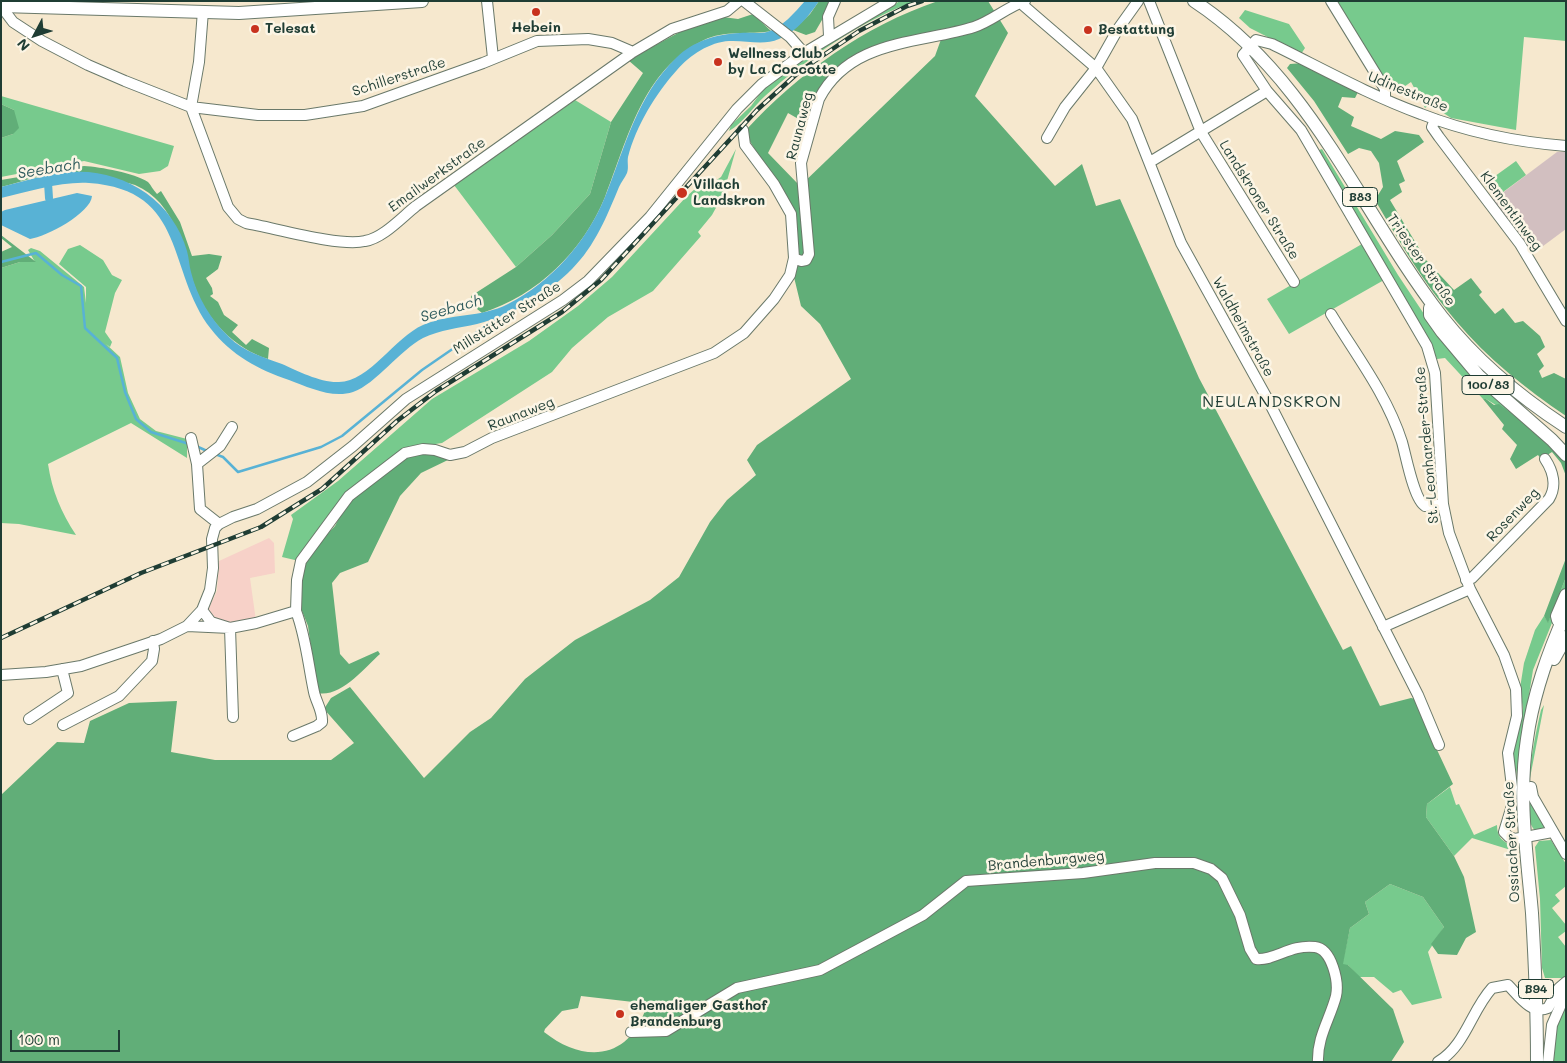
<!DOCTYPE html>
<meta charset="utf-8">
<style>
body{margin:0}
#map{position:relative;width:1567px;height:1063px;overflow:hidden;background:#f6e8ce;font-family:Mali,sans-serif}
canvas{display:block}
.frame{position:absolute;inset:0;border:2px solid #1f3d34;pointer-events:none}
.north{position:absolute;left:10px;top:10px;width:50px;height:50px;-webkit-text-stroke:4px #fcf5e5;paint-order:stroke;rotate:230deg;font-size:14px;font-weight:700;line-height:20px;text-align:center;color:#1f3d34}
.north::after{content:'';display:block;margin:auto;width:18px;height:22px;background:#1f3d34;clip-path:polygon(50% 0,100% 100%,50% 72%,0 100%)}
.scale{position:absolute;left:10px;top:1030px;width:110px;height:22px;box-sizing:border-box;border:2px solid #1f3d34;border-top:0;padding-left:6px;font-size:15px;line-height:18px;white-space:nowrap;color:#1f3d34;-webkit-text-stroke:4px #fcf5e5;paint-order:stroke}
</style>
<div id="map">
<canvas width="1567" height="1063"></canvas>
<div class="frame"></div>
<div class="north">N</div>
<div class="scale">100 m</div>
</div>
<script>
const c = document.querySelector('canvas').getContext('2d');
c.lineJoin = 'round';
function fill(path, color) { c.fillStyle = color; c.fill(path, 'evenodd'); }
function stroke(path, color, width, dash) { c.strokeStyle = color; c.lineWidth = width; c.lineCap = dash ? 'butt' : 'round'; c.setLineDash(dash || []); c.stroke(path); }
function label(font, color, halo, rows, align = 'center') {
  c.font = font + ' Mali,sans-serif'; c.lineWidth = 5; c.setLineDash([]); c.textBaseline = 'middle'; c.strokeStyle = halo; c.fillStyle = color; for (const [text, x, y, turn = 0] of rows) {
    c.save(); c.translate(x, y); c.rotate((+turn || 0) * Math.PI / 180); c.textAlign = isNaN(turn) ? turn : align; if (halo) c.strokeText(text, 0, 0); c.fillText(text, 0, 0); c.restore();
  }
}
fill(new Path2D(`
 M269,538l5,5 1,30 -25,5 6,43 -33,2 -13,-7 -2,-6 9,-19 2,-30z`), '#f7d1c8');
fill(new Path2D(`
 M1557,152h9v77l-35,26 -38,-55z`), '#d2bfc0');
fill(new Path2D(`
 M900,1h15c-54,20 -108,57 -150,95 -12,11 -22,27 -36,35l2,-6 20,-19 14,-19 24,-20 63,-39z
 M1333,1h233v40l-42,-4 -8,93 -65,-12 -21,-14 -5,4 -14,-26 -13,9 -10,-5z
 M1245,10l44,14 16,24 -4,6 -51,-26 -11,-10z
 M1,96l173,50 -6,20 -8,5 -21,3 -55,-13 -83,16v-39l12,-4 1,-24 -13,-6z
 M575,100l36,22 -21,72 -38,41 -36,32 -62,-82z
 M1312,144l7,6 3,-1 76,126 32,48 102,104 -46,-28h-3l-38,-41 -8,1 -11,-24z
 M736,149l-13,46 -11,20 -14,17 3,4 -48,55 -45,26 -36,31 -20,24 -110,71 -20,3 -27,9 -96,106 -17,-4 11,-38 -2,-4 47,-34 94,-82 97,-58 49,-35 34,-29 75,-81c8,-7 14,-14 25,-13l9,-6z
 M1516,161l10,14 -31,23 -11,-14z
 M1362,244l22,36 -95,54 -22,-35z
 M80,245l23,15 9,15 10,5 -7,13 -10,39 7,10 -2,5 -4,-3 14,13 8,36 12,26 16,12 31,8v19l-56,-35 -83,41c4,27 13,48 28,71l-57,-11 -18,-1v-255l19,-6h15l-7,-12 3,-2 9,3 44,36 2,16v-16l-27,-23 9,-15z
 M1566,577v11l-33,82 -18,112 -4,-23 12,-50 -3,-21 4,-25 11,-33 9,-14 4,6z
 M1544,705l-14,73 -1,19 16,27 -2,6 -7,1c-19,-14 0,-99 5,-121z
 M1450,787l6,18 3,-1 15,31 23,-10c0,13 6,16 16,22l1,4 -42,-13 -18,18 -28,-39 1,-13z
 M1551,840l15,24v22l-11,9 5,6 -8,7 14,17v6l-8,6 8,10 -1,31h-20l-3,-10 -2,-69 -5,-52 4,-6z
 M1390,884l33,13 21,30 -16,25 14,46 -30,7 -11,-15 -8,3 -19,-16h-15l-11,-12h-6l8,-37 19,-14 -4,-12z
 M1566,998v64h-16l3,-31z`), '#77ca8d');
fill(new Path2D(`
 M819,1h14l-18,31 -9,3 -13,-5 17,-16z
 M938,1h50l20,32 -33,63 80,90 27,-22 14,42 24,-7 79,179 144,272 8,-4 29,60 31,-8 5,1 15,38 22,47 -26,20 -1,13 28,39 10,21 12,55 -10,6 -9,17 -19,-1 -7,-10 13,-17 -21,-30 -33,-13 -25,18 4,12 -19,14 -7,36 5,1 45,44 11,33 -13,20h-1390v-267l56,-53 27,1 6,-22 39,-18 48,-2 -6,51 44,8h116l23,-17 -30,-34 7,-11 19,-11 74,91 46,-46 21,-14 34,-39 50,-39 75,-40 29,-23 31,-55 17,-22 29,-25 -9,-15 10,-15 94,-66 -31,-55 -19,-18 -8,-33 -1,-62 -44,-73 -2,-8c53,-57 118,-104 192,-129zM944,31l-9,25 -135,130 -32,-33 20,-40 21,12 17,-44 66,-40zM581,996l61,7 4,5c-18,53 -63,55 -102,24l1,-3 17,-18 16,-3z
 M753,14l18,17c-22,4 -47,-1 -67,9 -62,30 -76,99 -99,157 -22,54 -67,98 -123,116l-10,-8 -1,-9 45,-29 36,-32 38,-41 21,-72 32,-49 -15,-13 63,-34 32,-9 15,2z
 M1303,63l55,29 -3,6 -13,-1 -4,10 16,10 -3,9 30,13 14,-8 24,4 5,7 -27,19 8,20 -6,3 3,8 -12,8 36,60 28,30 17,-12 11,14 -3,3 16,19 8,-6 12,15 8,-2 17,15 5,11 -8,7 7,12 -5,5 3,7 12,-5 12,6v37c-40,-27 -79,-58 -110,-95 -32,-37 -57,-80 -81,-121l8,-13 -4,-24 -8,-12 -12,-3 -11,6 -34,-53 -27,-33 3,-4z
 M1,104l13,6 5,18 -6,6 -12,4z
 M84,166c17,1 50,7 64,16 3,3 5,8 9,12l4,-3 19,31 12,34 17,-2 13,2 -4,13 -12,9 6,10 1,6 -3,2 8,6 6,13 14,10 -6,7 14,13 6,-6 17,9 -1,11c-33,-10 -62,-40 -73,-72 -13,-37 -18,-84 -60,-102 -9,-3 -20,-4 -29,-6 -11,-2 -23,-7 -34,-7 -23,0 -48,9 -71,15v-7z
 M1,235l35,27h-16l-19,6v-16l11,-5 -11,-9z
 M1483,399h3l8,6 5,-1 29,22 35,31 3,4v15l-5,-13 -9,-11 -11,7 -3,-4 -22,14 -6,-10 7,-14 -15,-16 2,-4z
 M430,453l20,6 -29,14 -21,23 -32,66 -28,11 -8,10 8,71 9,10 29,-13 2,3c-16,14 -39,44 -63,39l-9,-67 -6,-15 -1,-38 3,-10 12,-17 19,-20 12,-24 58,-44z
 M1566,558v19l-18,46 -4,-7z`), '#61ae78');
fill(new Path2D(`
 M805,1h14c-11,16 -22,30 -40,38 -16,7 -33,1 -50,2 -19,1 -39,14 -52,29 -21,23 -41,56 -49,87 -1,5 1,11 -1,16 -2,5 -6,9 -8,14 -12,29 -24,59 -47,82 -25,25 -61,47 -95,55 -18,4 -37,6 -54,14 -23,12 -47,46 -70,54 -21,7 -45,-5 -64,-12 -30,-10 -58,-25 -78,-51 -45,-58 -23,-139 -122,-146 -26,-2 -62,9 -88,15v-11c23,-6 46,-13 70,-15 51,-4 102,28 116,79 2,7 2,14 4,21 6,25 20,48 38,65 15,15 34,20 53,27 16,7 39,19 57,18 30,0 56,-45 84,-57 27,-12 58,-7 85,-21 43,-22 78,-61 97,-107 20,-49 31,-100 71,-139 17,-17 41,-24 64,-25 9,-1 19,1 27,-1 15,-4 28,-20 38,-31z
 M77,193l15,3c-1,17 -46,41 -62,43l-29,-14v-13l4,-2z`), '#58b2d5');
stroke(new Path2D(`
 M1,262l35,-9 26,22 19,11 4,42 32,30 8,34 11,27 15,13 38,12
 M196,446l11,5
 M215,454l8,3 15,15 83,-25 21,-11 80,-66 77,-53`), '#58b2d5', 2.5);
stroke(new Path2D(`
 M48,183l1,15`), '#58b2d5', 8);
const minor = new Path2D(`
 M487,1l6,57
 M744,1l46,36 14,16
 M1149,1l52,131 93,150
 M1331,1l54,88v10
 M1023,2l1,4 72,62 36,51 49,124 87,157 150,295 21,50
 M1,6l12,16 29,19 46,24 37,16 66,26 67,8h47l58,-9 120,-43 54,-22 51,-2 24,4 21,9
 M203,11l-4,51 -8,45 37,100 10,12 8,4c29,5 93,24 119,18 18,-3 36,-23 51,-35l217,-154 39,-23 55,-18 12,-10
 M829,36l-1,-19 7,-16
 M1435,119l-3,8 7,10 81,107 46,77
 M1047,138l18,-31 31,-39 22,-39 20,-28
 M1150,162l117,-71
 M794,258l7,3 5,-1 3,-6 -8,-91 18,-64c31,-60 100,-55 155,-72 18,-6 33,-20 51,-26
 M1331,314c25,41 56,81 71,128 4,14 12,58 23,64l18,-2
 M191,438l6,26 3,45 19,15
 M197,464l23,-18 12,-19
 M1466,580l6,-2 77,-79c8,-13 4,-28 -4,-40
 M202,610l9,12 19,6 3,89
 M187,626l43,2 26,-5 40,-12 1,-31 4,-19 48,-65 56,-43 18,-4 12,1 15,5 15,-3 27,-14 222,-85 30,-20 30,-34 16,-24 4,-17 -3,-44 -17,-30 -29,-39 -2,-15
 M1383,627l87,-38
 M1,675l45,-3 35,-6 80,-27 26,-13 15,-16 8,-20 3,-22 -1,-29 3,-11 4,-4 14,-7 24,-8 50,-27 46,-36 53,-47 157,-99 25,-19 62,-64 87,-108 25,-25 42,-31 87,-52
 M29,719l39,-26 -6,-24
 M63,725l56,-29 33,-35 2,-12 -1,-8
 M293,736l24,-10 5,-4c1,-11 -6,-20 -8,-30 -6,-28 -8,-55 -18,-81
 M1531,787l2,10 33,57
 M1552,832l-37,7 -6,-2 -5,-5 7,-23 1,-22 -4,-34 9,-37 -1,-27 -12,-34 -34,-66 -21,-56 -6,-29 -8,-131 -8,-27 -126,-216 -34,-39 -24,-36 13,-15 16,4c49,24 97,51 149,70 46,18 95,28 145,32
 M631,1032l35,-1 71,-43 83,-18 103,-55 43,-34 117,-8 72,-10h39l17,6 11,9 18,37 10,34 6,10c19,2 34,-15 59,-12 17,2 24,35 21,49 -6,23 -19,41 -18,66
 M1438,1062c28,-17 33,-51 54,-74l16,-3c11,11 23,30 40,23l11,-20 7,-6
 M1548,1062l4,-37 14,-32`);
const major = new Path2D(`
 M1194,1c117,77 165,209 248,316 34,43 78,80 124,110
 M1,6l238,7 183,-12
 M1430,308v7l12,17 37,44 73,64 14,15
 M1558,620l-1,-4 9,-21
 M1554,659l12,-22
 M1537,1062c0,-50 -2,-99 -5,-149 -5,-58 -14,-116 -5,-174 6,-45 21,-86 39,-127`);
stroke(minor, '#6a796a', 12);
stroke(major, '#6a796a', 14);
stroke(minor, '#fff', 10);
stroke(major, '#fff', 12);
const rail = new Path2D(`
 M1,638l140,-65 120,-46 61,-38 75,-68 39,-30 126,-79 39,-32 156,-170 43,-39 59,-40 48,-25 15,-5`);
stroke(rail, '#1f3d34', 4.5);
stroke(rail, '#fcf5e5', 2.5, [8]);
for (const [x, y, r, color] of [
 [536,12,5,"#c8321e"],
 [255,29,5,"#c8321e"],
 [1088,30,5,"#c8321e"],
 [718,62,5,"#c8321e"],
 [682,193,6,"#c8321e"],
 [620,1014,5,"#c8321e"]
]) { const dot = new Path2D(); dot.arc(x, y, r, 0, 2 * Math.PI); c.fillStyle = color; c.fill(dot); stroke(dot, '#fcf5e5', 2); }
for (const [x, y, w] of [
 [1360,197,35],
 [1488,385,52],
 [1536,989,35]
]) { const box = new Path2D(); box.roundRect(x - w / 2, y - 9.5, w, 19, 4); c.fillStyle = '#fcf5e5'; c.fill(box); stroke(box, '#1f3d34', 1); }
label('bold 12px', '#1f3d34', null, [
 ["B83",1360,197],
 ["100/83",1488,385],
 ["B94",1536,989]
]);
label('bold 14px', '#1f3d34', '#fcf5e5', [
 ["Hebein",536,28,"center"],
 ["Telesat",265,29],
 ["Bestattung",1098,30],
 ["Wellness Club",728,54],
 ["by La Coccotte",728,70],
 ["Villach",693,185],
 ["Landskron",693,201],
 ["ehemaliger Gasthof",630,1006],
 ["Brandenburg",630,1022]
], 'left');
label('14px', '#1f3d34', '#fcf5e5', [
 ["Schillerstraße",399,77,-18],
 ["Udinestraße",1408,92,22],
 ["Raunaweg",800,126,-75],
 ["Emailwerkstraße",437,175,-36],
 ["Landskroner Straße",1259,200,58],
 ["Klementinweg",1511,211,54],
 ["Triester Straße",1421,260,55],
 ["Millstätter Straße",507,318,-32],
 ["Waldheimstraße",1243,327,61],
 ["Raunaweg",521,414,-21],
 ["St.-Leonharder-Straße",1427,445,-95],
 ["Rosenweg",1513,515,-46],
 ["Ossiacher Straße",1512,842,-93],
 ["Brandenburgweg",1046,861,-5]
]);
label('italic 15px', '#2d5a5c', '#fcf5e5', [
 ["Seebach",49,169,-9],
 ["Seebach",451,309,-16]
]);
c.letterSpacing = '1px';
label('16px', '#1f3d34', '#fcf5e5', [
 ["NEULANDSKRON",1272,402]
]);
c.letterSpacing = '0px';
</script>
